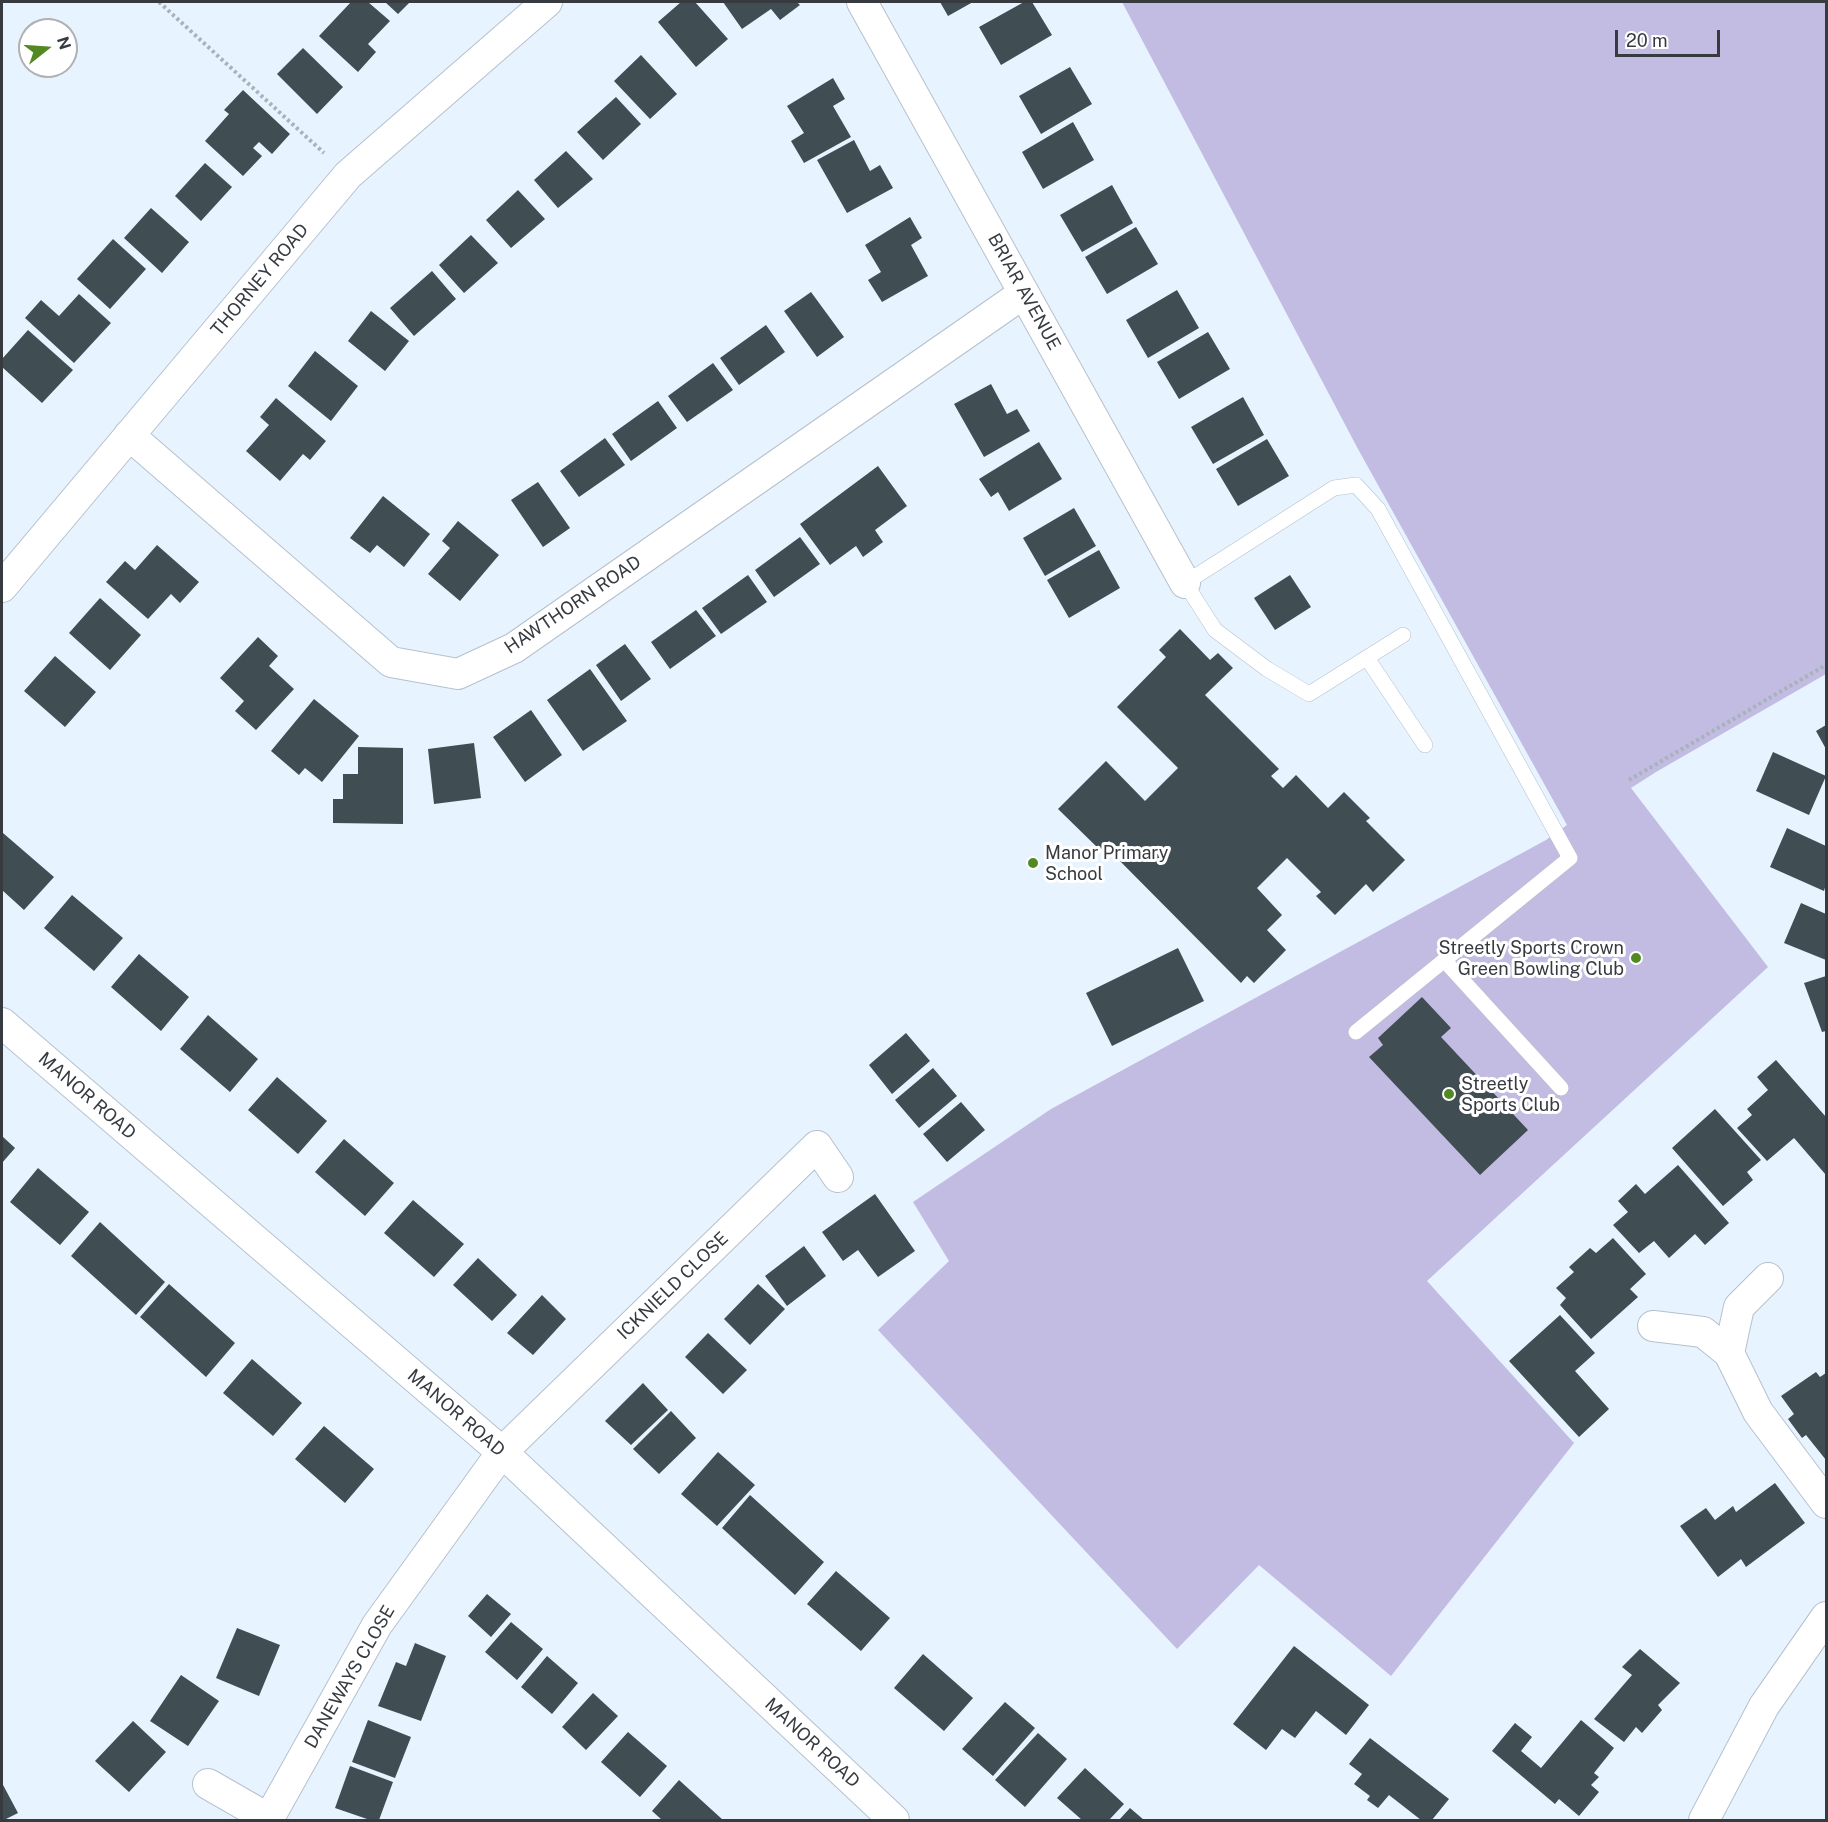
<!DOCTYPE html>
<style>
body{margin:0}
#map{position:relative;width:1828px;height:1822px;overflow:hidden;background:#e7f3fe;font-family:"Public Sans",sans-serif}
canvas{display:block}
.frame{position:absolute;inset:0;border:3px solid #373b40;pointer-events:none}
.north{position:absolute;left:18px;top:18px;width:60px;height:60px;box-sizing:border-box;background:#fff;border:2px solid #afb1b3;border-radius:50%;rotate:73deg;font-size:16px;font-weight:700;line-height:24px;text-align:center;color:#373b40}
.north::after{content:'';display:block;margin:auto;width:21px;height:27px;background:#538923;clip-path:polygon(50% 0,100% 100%,50% 72%,0 100%)}
.scale{position:absolute;left:1615px;top:30px;width:105px;height:27px;box-sizing:border-box;border:3px solid #373b40;border-top:0;padding-left:8px;font-size:18px;line-height:21px;white-space:nowrap;color:#373b40;-webkit-text-stroke:4px #fff;paint-order:stroke}
</style>
<div id="map">
<canvas width="1828" height="1822"></canvas>
<div class="frame"></div>
<div class="north">N</div>
<div class="scale">20 m</div>
</div>
<script>
const c = document.querySelector('canvas').getContext('2d');
c.lineJoin = 'round';
function fill(path, color) { c.fillStyle = color; c.fill(path, 'evenodd'); }
function stroke(path, color, width, dash) { c.strokeStyle = color; c.lineWidth = width; c.lineCap = dash ? 'butt' : 'round'; c.setLineDash(dash || []); c.stroke(path); }
function label(font, color, halo, rows, align = 'center') {
  c.font = font + ' "Public Sans",sans-serif'; c.lineWidth = 6; c.setLineDash([]); c.textBaseline = 'middle'; c.strokeStyle = halo; c.fillStyle = color; for (const [text, x, y, turn = 0] of rows) {
    c.save(); c.translate(x, y); c.rotate((+turn || 0) * Math.PI / 180); c.textAlign = isNaN(turn) ? turn : align; if (halo) c.strokeText(text, 0, 0); c.fillText(text, 0, 0); c.restore();
  }
}
fill(new Path2D(`
 M1122,2h704v672l-170,98 -25,16 137,179 -341,314 147,162 -183,233 -132,-111 -82,84 -299,-319 71,-69 -36,-59 138,-93 495,-269 21,-15 -209,-376z`), '#c2bbe2');
fill(new Path2D(`
 M351,2h17l22,19 -22,23 8,8 -18,20 -39,-36z
 M385,2h25l-12,12z
 M681,2h14l33,37 -32,28 -38,-45z
 M723,2h74l3,3 -20,15 -9,-11 -29,20z
 M940,2h33l-25,14z
 M1024,2h8l20,33 -51,30 -22,-38z
 M303,48l40,39 -26,27 -40,-40z
 M641,55l36,39 -27,25 -36,-38z
 M1070,67l22,37 -51,30 -22,-38z
 M833,78l12,21 -12,7 18,31 -47,26 -13,-22 13,-8 -17,-27z
 M243,90l47,44 -18,20 -13,-12 -6,6 9,8 -19,20 -38,-35 24,-27 -5,-4z
 M616,97l25,27 -38,36 -26,-28z
 M1073,122l21,38 -51,29 -21,-37z
 M854,140l16,31 10,-6 13,23 -46,25 -30,-53z
 M566,151l27,28 -35,29 -24,-28z
 M205,163l27,24 -31,34 -26,-25z
 M1112,185l21,38 -51,29 -22,-37z
 M518,190l27,29 -34,29 -25,-28z
 M151,208l38,34 -27,31 -38,-35z
 M910,217l12,21 -11,7 17,31 -46,26 -14,-22 13,-8 -16,-27z
 M1136,227l22,37 -51,30 -22,-37z
 M471,235l27,28 -34,30 -25,-28z
 M113,239l33,30 -36,40 -33,-30z
 M432,271l24,28 -42,37 -24,-28z
 M1177,290l22,38 -51,30 -22,-38z
 M811,292l33,45 -27,20 -33,-46z
 M79,294l32,29 -37,40 -49,-45 16,-18 18,16z
 M371,311l38,30 -24,30 -37,-30z
 M766,325l19,27 -46,33 -19,-27z
 M28,330l45,40 -31,33 -40,-36v-8z
 M1208,332l22,37 -51,30 -22,-37z
 M315,351l43,35 -27,35 -43,-35z
 M713,363l20,27 -46,32 -19,-26z
 M991,384l16,30 10,-5 13,22 -46,26 -30,-53z
 M1243,397l21,38 -51,29 -22,-37z
 M276,398l50,43 -16,19 -7,-6 -23,27 -34,-30 23,-26 -9,-8z
 M658,401l19,27 -46,33 -19,-27z
 M605,438l20,27 -46,32 -19,-26z
 M1267,439l22,37 -51,30 -22,-37z
 M1039,442l23,37 -53,32 -11,-19 -7,5 -12,-18z
 M878,466l29,40 -32,24 8,12 -20,15 -7,-11 -26,19 -30,-41z
 M538,482l32,46 -27,19 -32,-47z
 M383,496l47,38 -26,33 -27,-22 -7,8 -20,-15z
 M1074,508l22,38 -51,30 -22,-38z
 M458,521l41,34 -39,46 -32,-27 22,-26 -8,-7z
 M800,537l20,27 -46,33 -19,-27z
 M157,545l42,37 -19,21 -9,-9 -23,25 -42,-37 19,-21 10,9z
 M1099,550l21,38 -51,30 -22,-38z
 M748,575l19,27 -46,32 -19,-26z
 M1290,575l21,32 -36,23 -21,-32z
 M100,598l41,37 -31,35 -41,-37z
 M696,610l20,26 -46,33 -19,-27z
 M1180,629l30,31 8,-7 15,15 -28,27 74,74 -8,7 12,12 13,-13 32,33 16,-16 26,26 -4,3 39,39 -32,32 -7,-8 -31,31 -19,-19 5,-4 -34,-34 -30,30 25,27 -15,15 19,20 -32,33 -7,-7 -6,7 -130,-131 5,-5 -7,-6 -9,9 -42,-41 48,-48 39,40 33,-33 -61,-61 49,-50 -7,-7z
 M258,637l20,19 -9,10 25,23 -38,41 -21,-19 9,-10 -24,-23z
 M625,644l26,35 -30,22 -25,-36z
 M55,656l41,36 -31,35 -41,-36z
 M590,669l37,52 -44,30 -36,-51z
 M314,699l45,37 -37,46 -17,-14 -6,7 -28,-24z
 M531,710l31,45 -37,27 -32,-45z
 M1826,725v24l-10,-18z
 M474,743l7,55 -47,6 -6,-55z
 M358,747l45,1v76l-70,-1v-24h10v-25h15z
 M1773,752l53,24 -17,39 -53,-24z
 M1787,828l39,18v38l-2,7 -54,-24z
 M3,833l51,44 -30,33 -22,-20v-55z
 M72,895l51,43 -29,33 -50,-43z
 M1801,903l25,11v46l-42,-17z
 M1178,948l26,53 -92,45 -26,-53z
 M139,954l50,43 -28,34 -50,-44z
 M1826,976v55l-4,1 -18,-49z
 M1422,997l29,31 -10,9 87,93 -48,45 -111,-118 14,-12 -5,-7z
 M208,1015l50,44 -28,33 -50,-43z
 M906,1033l24,28 -38,33 -23,-29z
 M1776,1060l50,57v58l-32,-37 -27,23 -30,-33 15,-13 -5,-6 21,-19 -11,-13z
 M933,1068l24,28 -38,32 -24,-28z
 M277,1077l50,44 -29,33 -50,-44z
 M961,1102l24,28 -38,32 -24,-28z
 M1715,1109l46,51 -14,12 6,8 -30,26 -51,-58z
 M2,1136l13,12 -13,15z
 M344,1139l50,44 -29,33 -50,-44z
 M1678,1165l51,58 -24,22 -10,-11 -26,24 -15,-17 -15,12 -26,-28 15,-13 -10,-11 18,-17 9,10z
 M38,1168l51,44 -29,33 -50,-43z
 M875,1194l40,57 -37,26 -20,-27 -15,11 -21,-29z
 M413,1200l51,44 -30,33 -50,-44z
 M100,1222l65,60 -29,33 -65,-59z
 M1613,1238l33,36 -16,15 8,8 -47,42 -31,-34 6,-7 -10,-10 18,-16 -5,-5 21,-19 6,5z
 M804,1246l22,30 -39,30 -22,-30z
 M478,1258l39,37 -25,26 -39,-36z
 M169,1284l66,59 -29,34 -66,-60z
 M758,1284l27,25 -35,36 -26,-26z
 M542,1295l24,24 -33,36 -26,-22z
 M1560,1315l35,38 -20,18 34,38 -30,28 -70,-76z
 M708,1333l39,37 -24,24 -38,-37z
 M252,1359l50,44 -29,33 -50,-43z
 M1816,1372l4,5 6,-4v87l-20,-25 -4,3 -14,-19 6,-5 -13,-18z
 M643,1383l25,27 -37,35 -26,-24z
 M671,1411l25,27 -37,36 -26,-25z
 M324,1426l50,43 -29,34 -50,-44z
 M718,1452l37,33 -38,41 -36,-32z
 M1775,1483l30,40 -59,44 -5,-8 -23,18 -38,-51 26,-18 9,12 18,-14 3,6z
 M750,1495l74,67 -29,33 -73,-67z
 M836,1571l54,47 -29,33 -54,-47z
 M487,1594l24,20 -20,23 -23,-21z
 M511,1622l32,27 -26,31 -32,-28z
 M237,1628l43,17 -21,51 -43,-18z
 M415,1643l31,13 -25,65 -43,-15 18,-44 10,4z
 M1294,1646l75,59 -23,30 -30,-24 -21,27 -13,-9 -16,21 -33,-26z
 M1640,1649l40,34 -22,22 4,5 -20,23 -6,-6 -12,15 -30,-23 38,-44 -10,-8z
 M923,1654l50,44 -29,33 -50,-43z
 M547,1656l31,27 -26,31 -31,-27z
 M181,1675l38,26 -31,45 -38,-25z
 M593,1693l25,23 -32,34 -24,-23z
 M1005,1702l30,26 -42,48 -31,-27z
 M368,1720l43,17 -16,41 -43,-16z
 M1581,1720l33,28 -20,25 5,4 -8,8 8,7 -20,24 -20,-17 -4,5 -63,-53 23,-28 17,14 -11,14 20,17z
 M133,1721l33,31 -37,40 -34,-31z
 M628,1732l39,34 -27,31 -39,-35z
 M1038,1733l29,26 -42,48 -30,-27z
 M1370,1738l79,61 -17,21h-11l-32,-25 -11,13 -11,-8 3,-4 -16,-12 8,-10 -13,-10z
 M350,1766l43,16 -14,38h-9l-35,-12z
 M1085,1768l39,36 -15,16h-27l-25,-22z
 M679,1780l44,40h-61l-10,-9z
 M2,1783l16,30 -14,7h-2z
 M1130,1808l14,12h-25z`), '#404d53');
const service = new Path2D(`
 M1367,658l58,87
 M1444,960l117,128
 M1356,1032l214,-174 -192,-349 -22,-24 -22,3 -149,95 30,47 52,39 42,25 94,-59`);
const minor = new Path2D(`
 M862,2l323,581
 M129,435l262,227 67,12 56,-26 510,-355
 M2,587l346,-412 199,-173
 M2,1023l500,429 392,368
 M1768,1278l-29,29 -10,46 29,59 68,91
 M1653,1326l50,6 26,21
 M208,1784l61,35
 M268,1820l109,-195 125,-173 315,-306 21,31
 M1704,1820l60,-114 62,-89`);
stroke(service, '#b6c1cc', 16);
stroke(minor, '#b6c1cc', 32);
stroke(new Path2D(`
 M159,2l165,151
 M1629,780l197,-115`), '#a8b2ba', 4, [3, 3]);
stroke(service, '#fff', 15);
stroke(minor, '#fff', 30);
for (const [x, y, r, color] of [
 [1033,863,6,"#538923"],
 [1636,958,6,"#538923"],
 [1449,1094,6,"#538923"]
]) { const dot = new Path2D(); dot.arc(x, y, r, 0, 2 * Math.PI); c.fillStyle = color; c.fill(dot); stroke(dot, '#fff', 2); }
label('18px', '#373b40', '#fff', [
 ["THORNEY ROAD",260,280,-50],
 ["BRIAR AVENUE",1024,292,61],
 ["HAWTHORN ROAD",573,605,-34],
 ["MANOR ROAD",87,1096,41],
 ["ICKNIELD CLOSE",673,1286,-44],
 ["MANOR ROAD",456,1413,41],
 ["DANEWAYS CLOSE",350,1677,-60],
 ["MANOR ROAD",812,1743,43]
]);
label('18px', '#373b40', '#fff', [
 ["Manor Primary",1045,853],
 ["School",1045,874],
 ["Streetly Sports Crown",1624,948,"right"],
 ["Green Bowling Club",1624,969,"right"],
 ["Streetly",1461,1084],
 ["Sports Club",1461,1105]
], 'left');
</script>
